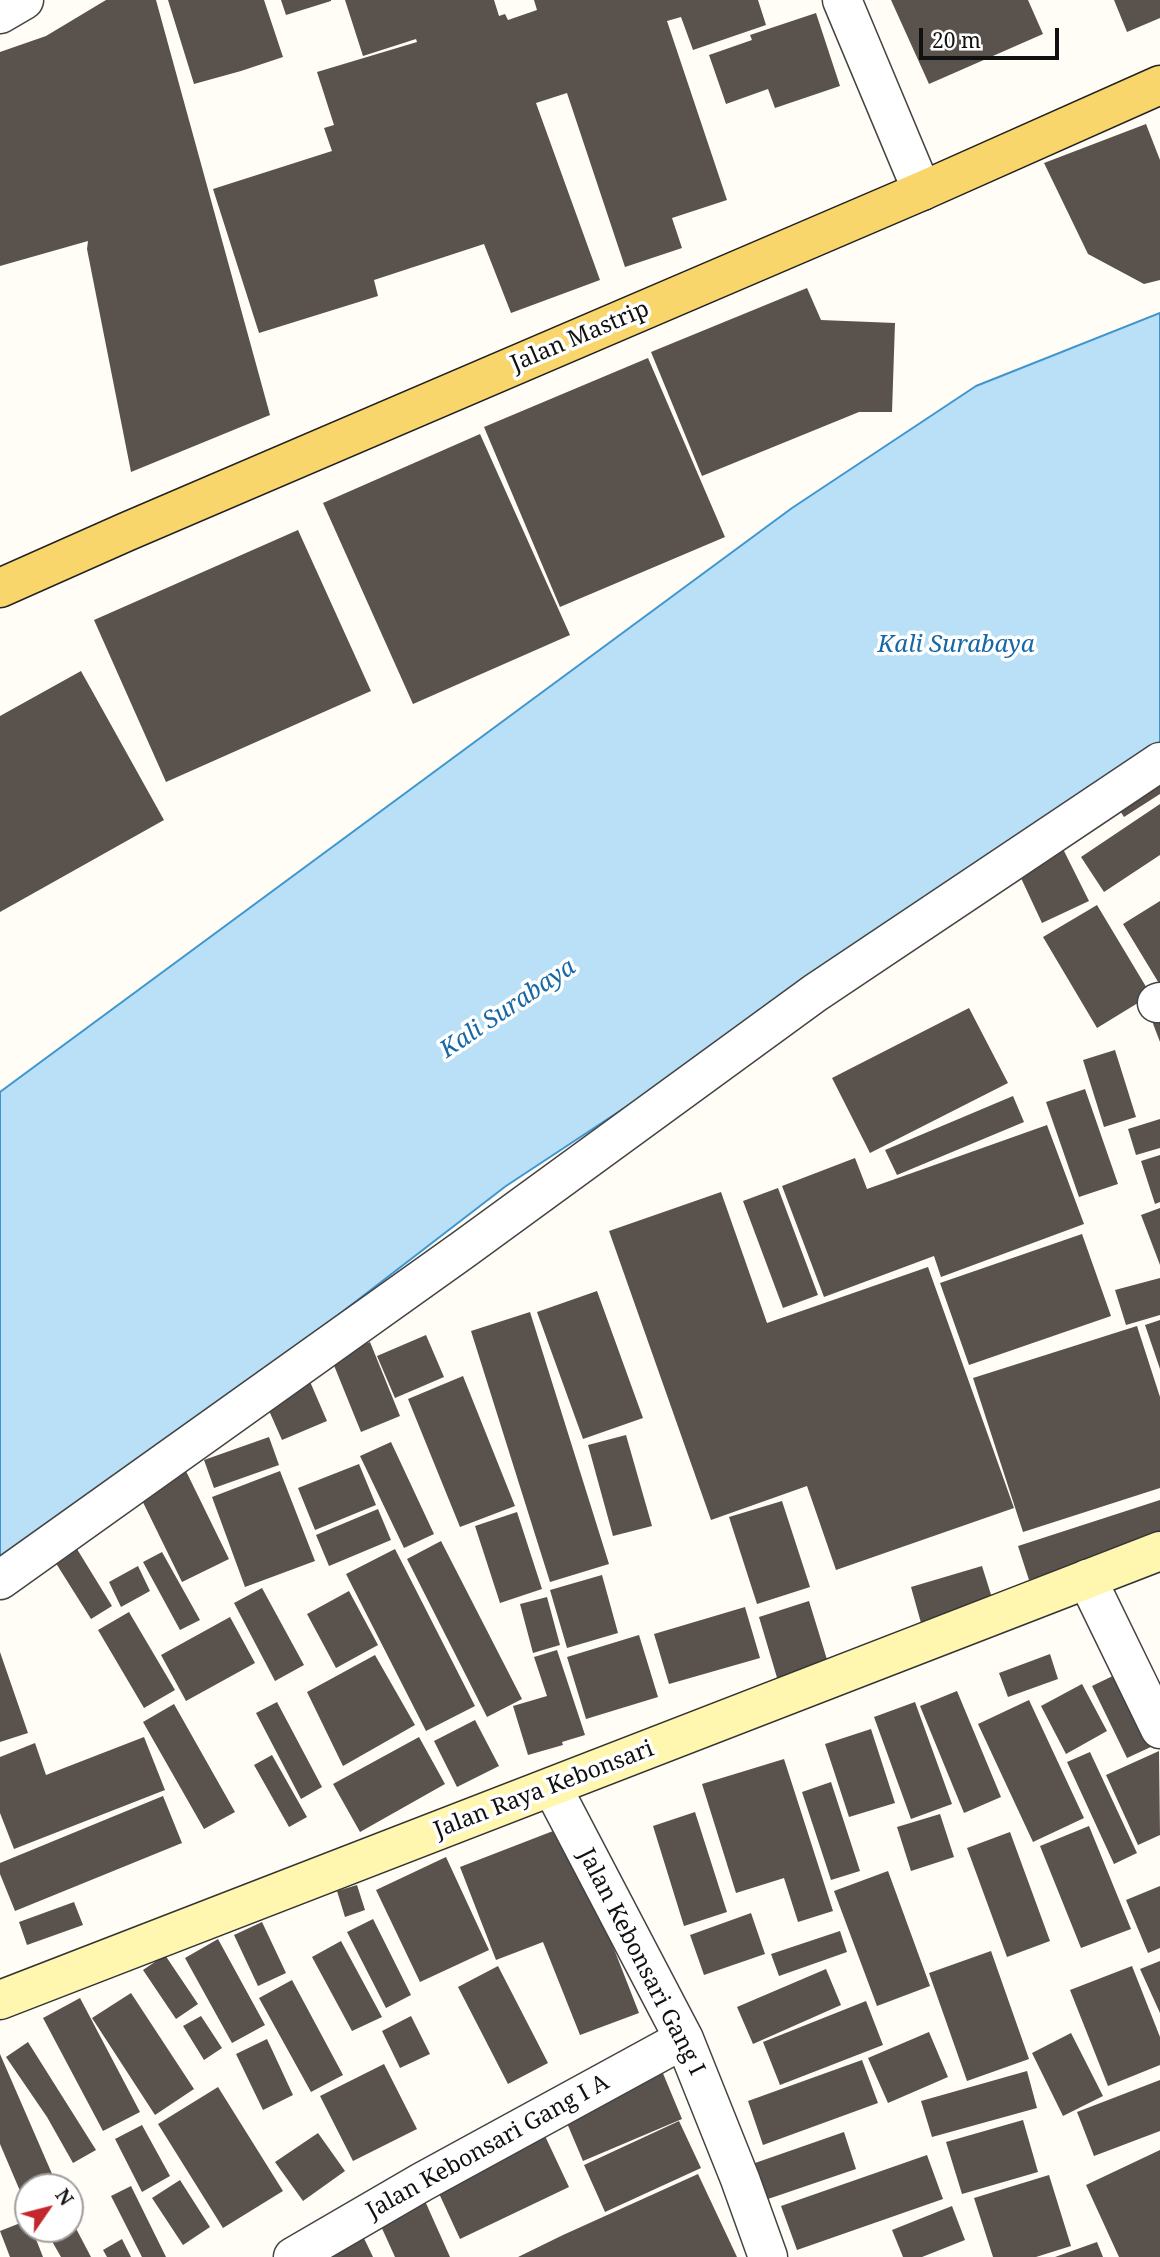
<!DOCTYPE html>
<style>
body{margin:0}
#map{position:relative;width:1160px;height:2257px;overflow:hidden;background:#fffdf5;font-family:"Noto Serif",serif}
canvas{display:block}
.north{position:absolute;left:14px;top:2173px;width:70px;height:70px;box-sizing:border-box;background:#fff;border:2px solid #a0a0a0;border-radius:50%;rotate:55deg;font-size:19px;font-weight:700;line-height:28px;text-align:center;color:#111}
.north::after{content:'';display:block;margin:auto;width:24px;height:32px;background:#c4262e;clip-path:polygon(50% 0,100% 100%,50% 72%,0 100%)}
.scale{position:absolute;left:919px;top:28px;width:140px;height:32px;box-sizing:border-box;border:4px solid #111;border-top:0;padding-left:9px;font-size:21px;line-height:24px;white-space:nowrap;color:#111;-webkit-text-stroke:5px #fff;paint-order:stroke}
</style>
<div id="map">
<canvas width="1160" height="2257"></canvas>
<div class="north">N</div>
<div class="scale">20 m</div>
</div>
<script>
const c = document.querySelector('canvas').getContext('2d');
c.lineJoin = 'round';
function fill(path, color) { c.fillStyle = color; c.fill(path, 'evenodd'); }
function stroke(path, color, width, dash) { c.strokeStyle = color; c.lineWidth = width; c.lineCap = dash ? 'butt' : 'round'; c.setLineDash(dash || []); c.stroke(path); }
function label(font, color, halo, rows, align = 'center') {
  c.font = font + ' "Noto Serif",serif'; c.lineWidth = 7; c.setLineDash([]); c.textBaseline = 'middle'; c.strokeStyle = halo; c.fillStyle = color; for (const [text, x, y, turn = 0] of rows) {
    c.save(); c.translate(x, y); c.rotate((+turn || 0) * Math.PI / 180); c.textAlign = isNaN(turn) ? turn : align; if (halo) c.strokeText(text, 0, 0); c.fillText(text, 0, 0); c.restore();
  }
}
const water = new Path2D(`
 M1160,313v442l-654,431 -506,389v-483l792,-584 184,-122z`);
fill(water, '#b9e0f7');
stroke(water, '#3f96cf', 2);
fill(new Path2D(`
 M106,0h50l114,415 -139,57 -44,-223 1,-8 -88,25v-214l46,-16z
 M168,0h96l19,57 -42,14 -47,13z
 M281,0h50v1l-45,14z
 M345,0h149l5,16 6,-2 3,6 29,-10 -3,-10h224l8,25 -73,25 -12,-33 -14,4 60,179 -55,18 10,30 -57,19 -58,-174 -31,10 64,177 -89,33 -27,-69 -110,36 4,16 -119,37 -46,-144 119,-38 -8,-23 10,-3 -17,-53 100,-30 -1,-3 -53,17z
 M891,0h137l15,34 -114,50z
 M1114,0h46v18l-33,14z
 M816,13l24,73 -65,22 -7,-19 -42,15 -17,-49 43,-15 -2,-5z
 M1146,124l14,36v120l-16,4 -56,-30 -44,-91z
 M807,288l14,32 74,3 -3,89h-33l-157,64 -51,-124z
 M648,358l77,179 -165,70 -76,-180z
 M480,434l90,201 -157,69 -90,-201z
 M298,530l73,161 -205,91 -72,-162z
 M81,671l83,149 -164,92v-196z
 M1160,768v26l-36,23 -12,-19z
 M1160,804v51l-56,37 -23,-35z
 M1059,841l30,60 -47,22 -28,-60z
 M1160,901v84l-37,-61z
 M1097,905l54,90 -54,33 -54,-91z
 M969,1008l39,75 -138,70 -38,-75z
 M1160,1018v24l-8,-21z
 M1115,1050l21,67 -32,10 -21,-67z
 M1085,1089l33,95 -39,13 -33,-95z
 M1013,1096l11,26 -127,53 -12,-25z
 M1160,1119v29l-24,7 -8,-26z
 M1047,1125l37,99 -143,53 -7,-21 -110,41 -42,-111 73,-28 12,31z
 M1160,1155v47l-5,2 -14,-43z
 M778,1188l40,107 -35,13 -40,-107z
 M721,1192l46,131 161,-56 86,241 -178,62 -29,-84 -96,34 -102,-289z
 M1160,1208v57l-19,-50z
 M1082,1234l29,82 -142,49 -29,-82z
 M1160,1278v37l-34,10 -11,-35z
 M597,1291l46,127 -60,21 -46,-127z
 M530,1312l79,252 -59,18 -79,-251z
 M1160,1320v49l-15,-44z
 M1137,1326l23,71v91l-137,44 -50,-154z
 M426,1335l18,42 -49,21 -18,-42z
 M370,1342l30,74 -39,16 -30,-74z
 M463,1376l52,130 -55,21 -52,-128z
 M308,1377l19,44 -45,19 -19,-43z
 M626,1435l26,91 -39,10 -25,-91z
 M269,1437l10,28 -65,23 -10,-28z
 M391,1442l43,92 -30,14 -44,-92z
 M359,1464l17,41 -61,25 -17,-42z
 M183,1465l46,94 -47,23 -46,-94z
 M280,1471l35,90 -70,26 -33,-90z
 M1160,1500v37l-131,43 -11,-34z
 M782,1501l28,86 -53,17 -28,-87z
 M378,1509l13,31 -62,26 -13,-31z
 M517,1512l25,77 -42,14 -25,-77z
 M69,1536l43,70 -21,13 -44,-70z
 M441,1541l81,158 -35,18 -80,-158z
 M395,1549l80,157 -49,25 -80,-157z
 M162,1552l38,68 -20,10 -37,-68z
 M138,1566l12,25 -29,16 -12,-25z
 M982,1566l11,35 -72,22 -10,-36z
 M602,1575l16,58 -51,15 -17,-58z
 M262,1588l42,77 -29,16 -41,-78z
 M349,1591l29,54 -42,23 -29,-54z
 M547,1597l13,48 -27,8 -13,-49z
 M809,1601l20,65 -51,15 -19,-64z
 M745,1607l15,51 -91,26 -15,-50z
 M129,1612l46,78 -31,18 -46,-78z
 M230,1617l25,46 -69,38 -25,-46z
 M639,1635l19,62 -72,22 -19,-62z
 M557,1650l28,85 -23,7 1,3 -35,10 -15,-49 34,-10 -13,-39z
 M0,1652l28,81 -28,9z
 M1050,1654l8,25 -50,18 -9,-24z
 M375,1655l40,70 -72,41 -36,-74z
 M1119,1673l34,73 -26,12 -35,-72z
 M1082,1684l25,47 -41,23 -25,-48z
 M957,1691l44,106 -37,16 -44,-107z
 M1029,1700l55,118 -51,24 -55,-118z
 M277,1702l45,85 -21,12 -45,-86z
 M915,1702l37,102 -41,15 -37,-102z
 M174,1704l61,108 -31,17 -61,-107z
 M475,1720l24,46 -42,21 -23,-46z
 M871,1729l24,74 -46,14 -24,-73z
 M144,1737l21,53 -151,59 -14,-36v-56l35,-14 11,32z
 M419,1737l26,47 -85,48 -27,-48z
 M1159,1751l1,84 -22,10 -32,-70z
 M1090,1752l47,101 -23,11 -47,-102z
 M272,1755l35,62 -18,10 -35,-62z
 M784,1759l49,152 -35,11 -14,-44 -48,15 -34,-109z
 M831,1782l29,89 -29,9 -29,-88z
 M163,1796l19,47 -167,68 -15,-37v-11z
 M695,1812l32,100 -43,14 -31,-100z
 M940,1814l14,43 -43,14 -14,-44z
 M566,1826l73,187 -59,22 -37,-93 -47,18 -36,-93z
 M1089,1826l42,103 -50,19 -41,-102z
 M1010,1832l40,109 -43,16 -40,-109z
 M446,1857l43,93 -69,32 -44,-92z
 M888,1871l42,115 -53,20 -43,-115z
 M357,1885l8,25 -20,7 -8,-26z
 M1160,1886v62l-12,5 -22,-53z
 M74,1902l9,23 -56,20 -8,-23z
 M751,1913l14,41 -61,21 -14,-40z
 M373,1919l38,76 -25,13 -39,-76z
 M262,1922l24,51 -28,13 -24,-51z
 M840,1931l7,21 -68,24 -8,-22z
 M218,1939l47,86 -33,18 -47,-85z
 M341,1941l41,76 -30,14 -40,-74z
 M991,1951l38,108 -62,22 -38,-108z
 M165,1955l33,49 -22,15 -33,-49z
 M1160,1961v52l-20,-44z
 M498,1966l50,97 -40,21 -50,-97z
 M1132,1966l28,71v28l-52,21 -38,-96z
 M826,1969l15,36 -88,39 -16,-37z
 M292,1980l51,95 -32,17 -52,-94z
 M131,1993l63,96 -39,26 -63,-97z
 M80,1998l60,114 -37,19 -60,-113z
 M866,2001l17,44 -103,40 -17,-43z
 M201,2016l21,32 -18,12 -21,-34z
 M411,2016l19,38 -30,14 -18,-37z
 M929,2032l19,45 -60,26 -20,-45z
 M1071,2033l32,63 -40,20 -31,-63z
 M267,2039l26,56 -30,15 -27,-56z
 M28,2042l68,108 -23,13 -26,-46 -41,-60z
 M0,2054l56,129 -9,4h-19v8l-5,3 -23,-54z
 M657,2059l25,60 -99,42 -22,-52z
 M862,2060l16,43 -115,42 -15,-44z
 M384,2064l33,65 -64,32 -33,-65z
 M1027,2071l10,37 -105,29 -11,-36z
 M1160,2080v51l-66,25 -17,-44z
 M218,2087l65,104 -60,37 -65,-104z
 M1023,2120l15,52 -76,22 -16,-52z
 M679,2121l22,47 -96,44 -21,-47z
 M142,2125l28,51 -28,16 -27,-53z
 M844,2132l12,37 -88,30 -13,-36z
 M318,2133l27,38 -42,30 -28,-39z
 M545,2136l24,51 -109,52 -24,-52z
 M1160,2150v107h-41l-33,-72z
 M927,2155l16,44 -146,51 -16,-44z
 M698,2174l39,83h-219l45,-22z
 M1049,2175l22,71 -35,11h-43l-19,-59z
 M180,2180l30,47 -27,18 -31,-47z
 M131,2186l35,71h-24l-31,-61z
 M421,2192l29,65h-55l-20,-44z
 M952,2206l13,34 -43,17h-19l-11,-27z
 M70,2217l21,40h-30l-16,-28h25z
 M28,2220v9h4l11,28h-33l-10,-26z
 M360,2230l13,27h-68z
 M122,2239l9,18h-24l-4,-7z
 M1097,2242l6,15h-48z`), '#5a524d');
const street = new Path2D(`
 M842,0l80,191
 M0,14l24,-14
 M1157,1003l3,-1
 M1087,1579l73,150
 M0,1580l464,-331 351,-256 345,-231
 M552,1787l132,252 56,140 28,78
 M293,2257l129,-75 262,-143`);
const secondary = new Path2D(`
 M0,2000l1160,-449`);
const primary = new Path2D(`
 M0,588l126,-56 796,-341 238,-106`);
stroke(street, '#444', 41);
stroke(secondary, '#333', 41);
stroke(primary, '#222', 41);
stroke(street, '#fff', 38);
stroke(secondary, '#fff6b0', 38);
stroke(primary, '#f9d66b', 38);
label('23px', '#111', '#fff', [
 ["Jalan Mastrip",580,337,-23],
 ["Jalan Raya Kebonsari",544,1790,-21],
 ["Jalan Kebonsari Gang I",641,1962,63],
 ["Jalan Kebonsari Gang I A",488,2147,-29]
]);
label('italic 24px', '#1768a6', '#fff', [
 ["Kali Surabaya",956,645],
 ["Kali Surabaya",508,1009,-34]
]);
</script>
